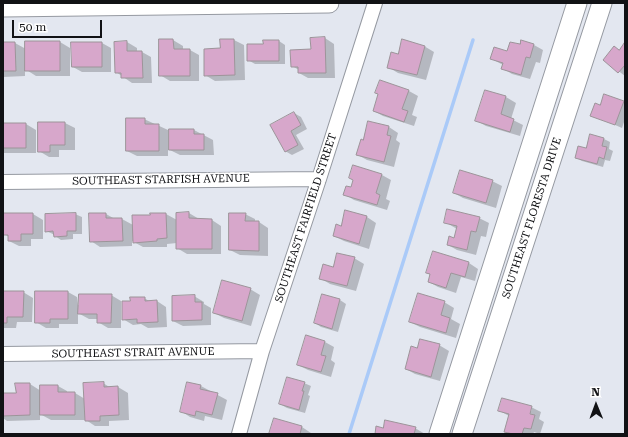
<!DOCTYPE html>
<style>
body{margin:0}
#map{position:relative;width:628px;height:437px;overflow:hidden;background:#e3e7f0;font-family:"Roboto Serif",serif}
canvas{display:block}
.frame{position:absolute;inset:0;border:4px solid #111215;pointer-events:none}
.north{position:absolute;left:576px;top:385px;width:40px;height:40px;-webkit-text-stroke:3px #fff;paint-order:stroke;rotate:359deg;font-size:11px;font-weight:700;line-height:16px;text-align:center;color:#111215}
.north::after{content:'';display:block;margin:auto;width:14px;height:18px;background:#111215;clip-path:polygon(50% 0,100% 100%,50% 72%,0 100%)}
.scale{position:absolute;left:12px;top:20px;width:90px;height:18px;box-sizing:border-box;border:2px solid #111215;border-top:0;padding-left:5px;font-size:12px;line-height:14px;white-space:nowrap;color:#111215;-webkit-text-stroke:3px #fff;paint-order:stroke}
</style>
<div id="map">
<canvas width="628" height="437"></canvas>
<div class="frame"></div>
<div class="north">N</div>
<div class="scale">50 m</div>
</div>
<script>
const c = document.querySelector('canvas').getContext('2d');
c.lineJoin = 'round';
function fill(path, color) { c.fillStyle = color; c.fill(path, 'evenodd'); }
function stroke(path, color, width, dash) { c.strokeStyle = color; c.lineWidth = width; c.lineCap = dash ? 'butt' : 'round'; c.setLineDash(dash || []); c.stroke(path); }
function label(font, color, halo, rows, align = 'center') {
  c.font = font + ' "Roboto Serif",serif'; c.lineWidth = 3.5; c.setLineDash([]); c.textBaseline = 'middle'; c.strokeStyle = halo; c.fillStyle = color; for (const [text, x, y, turn = 0] of rows) {
    c.save(); c.translate(x, y); c.rotate((+turn || 0) * Math.PI / 180); c.textAlign = isNaN(turn) ? turn : align; if (halo) c.strokeText(text, 0, 0); c.fillText(text, 0, 0); c.restore();
  }
}
fill(new Path2D(`
 M325,38l9,6 1,34h-27l-9,-5v-3l-7,-4z
 M160,40h13l10,6v4h7l9,5v26h-29l-10,-6z
 M234,40l10,5 1,35 -30,1 -10,-6z
 M264,41h15l6,4v19h-30l-7,-4 16,-15z
 M522,41l12,4 9,5 -3,13 -4,-1 -6,17 -18,-5 -10,-6 1,-3 -11,-6 28,-13z
 M60,42l10,6v28h-34l-11,-7v7l-22,1v-34h12l11,6z
 M115,42h12l10,6v4h5l9,5 1,26h-20l-16,-11z
 M102,43l9,5v24h-29l-9,-5z
 M625,44v32l-21,-16 15,-9z
 M424,46l10,6 -8,28 -28,-7 -10,-6 10,-12z
 M409,91l9,5 -6,19 5,2 -3,9 -31,-10 -9,-5z
 M485,91l21,6 10,6 -5,16 12,6 -3,11 -34,-10 -9,-5z
 M605,95l20,8v16l-3,9 -30,-13 8,-8z
 M294,113l7,4 6,12 -11,6 8,14 -12,6 -7,-4z
 M144,119l24,11v26h-31l-10,-5z
 M39,123h26l10,5v22h-16v7h-10l-10,-6z
 M3,124h23l10,6v23h-33z
 M389,127l9,6 -2,7 4,3 -6,24 -27,-7 -9,-5 6,-14z
 M194,130l19,10 1,15h-34l-10,-5z
 M591,135l13,4 6,3 -1,7 4,2 -3,10 -5,-1 -2,7 -21,-6 -6,-3 11,-8z
 M382,175l9,5 -5,19 4,2 -3,9 -33,-10 -10,-6 8,-6z
 M492,181l10,5 -6,22 -33,-10 -9,-5z
 M346,211l21,6 9,6 -7,26 -25,-8 -10,-5 7,-9z
 M189,213l10,6 13,1 9,6v28h-34l-10,-6v-5l-10,1v3h-24l-11,-6v5l-32,1 -9,-6 -1,-27h16l9,5h7l11,6 18,-9v-2h15l11,6z
 M33,214l10,6v19h-12v7h-12l-10,-5v-4l-5,-3z
 M75,214l7,3v17h-9v5l-12,1 -6,-4v-1l-9,-4z
 M245,214l10,5v3h4l9,6v28l-28,-1 -10,-5z
 M479,218l10,5 -3,14 -5,-1 -5,19 -19,-5 -9,-5 7,-6 2,-10 -12,-7z
 M433,253l36,10 9,6 -3,12 -14,-4 -5,16 -18,-6 -9,-5 2,-7 -4,-2z
 M354,258l10,6 -8,27 -26,-7 -10,-6z
 M250,289l10,6 -9,31 -27,-8 -10,-5z
 M3,292h20l10,6 -1,24h-15l-1,6h-13z
 M68,292l9,5 1,8 33,-10 10,6v27h-13l-10,-6v-3h-9l-11,-6v11h-19v4h-13l-10,-6z
 M323,295l17,5 6,4 -8,28 -17,-5 -6,-4z
 M194,296l10,6v2l7,4v17l-28,1 -10,-5z
 M144,298l7,4 6,-1 9,6 1,20 -19,1 -7,-4 -8,1 -10,-6 8,-17z
 M444,302l10,6 -3,11 9,5 -4,14 -36,-11 -10,-5z
 M325,342l9,5 -3,13 4,3 -4,14 -23,-7 -10,-5z
 M439,345l10,6 -9,30 -25,-7 -9,-5z
 M103,383l8,5 7,-1 10,6 1,27 -20,1v5h-14l-9,-6h-35l-11,-6v6l-33,1 -4,-3v-24h14l13,-10 11,7 17,-5 9,5v2h8l10,6z
 M304,383l7,3 -3,9 2,1 -5,17 -18,-5 -7,-4z
 M201,386l26,14 -5,20 -17,-4 -1,5 -14,-4 -9,-6z
 M531,407l10,5 -2,7 5,3 -4,12 -6,-2 -1,2h-23l-5,-3 4,-15 -9,-5zM530,408h2l-3,11z
 M274,419l28,8 9,6v1h-41z
 M415,428l10,6h-49l8,-5z`), '#0003');
stroke(new Path2D(`
 M349,434l124,-394`), '#aacaf8', 3.5);
const building = new Path2D(`
 M325,37l1,36h-28v-6h-7l-1,-17 21,-1 -1,-11z
 M159,39h14l1,10h16v27h-31z
 M220,39h14l1,36 -31,1v-27l16,-1z
 M402,39l23,7 -8,29 -30,-7 4,-16 7,2z
 M263,40h16v21h-32v-17h16z
 M521,40l13,4 -4,14 -4,-1 -5,18 -20,-6 2,-6 -13,-4 4,-12 13,4 3,-9 10,2z
 M25,41h35v30h-35z
 M127,41v10h15l1,27h-22v-5h-6l-1,-31z
 M3,42h12l1,29h-13z
 M71,42h31v25h-30z
 M625,42v23l-7,8 -15,-13 11,-14 5,4z
 M380,80l29,10 -7,19 6,2 -4,11 -31,-11 5,-17 -3,-1z
 M485,90l21,6 -5,18 13,5 -4,13 -35,-11z
 M604,94l20,7 -9,24 -25,-9 5,-13 5,2z
 M294,112l7,13 -10,6 7,14 -13,7 -15,-27z
 M126,118h19v6h14v27h-33z
 M368,121l21,5 -2,9 4,1 -7,26 -28,-7 5,-16 2,1z
 M38,122h27v23h-15v7h-12z
 M3,123h23v25h-23z
 M169,129h25v5h10v16h-35z
 M590,134l14,4 -2,8 5,1 -3,12 -5,-2 -2,7 -22,-6 3,-12 8,2z
 M353,165l29,9 -6,19 4,2 -3,10 -34,-10 3,-9 5,1 2,-7 -4,-2z
 M460,170l33,10 -7,23 -33,-10z
 M447,209l33,8 -4,15 -5,-1 -4,19 -20,-5 2,-9 5,2 3,-12 -13,-3z
 M345,210l22,6 -8,28 -26,-8 3,-12 5,2z
 M189,212v6l23,1v30h-36v-36z
 M3,213h30v21h-12v7h-13v-6h-5z
 M76,213v18h-9v5l-13,1 -1,-6 -8,1v-18z
 M89,213h17v5h16l1,23 -33,1z
 M150,213h16l1,25 -10,1v2l-24,2 -1,-28h18z
 M229,213h17l-1,8h14v30l-30,-1z
 M433,251l36,11 -4,15 -14,-4 -5,15 -18,-6 2,-8 -4,-1z
 M337,253l18,4 -8,29 -28,-7 4,-15 10,3z
 M222,280l29,8 -9,33 -29,-8z
 M3,291h21l-1,26h-16v6h-4z
 M35,291h33v28h-18v4h-15z
 M418,293l27,8 -4,14 9,3 -4,15 -37,-11z
 M79,294h33l-1,29h-14v-9h-19z
 M322,294l18,5 -8,30 -18,-6z
 M195,295v7h7v18l-30,1v-25z
 M130,297h15v4l12,-1 1,22 -21,1v-4l-15,1v-19h8z
 M306,335l19,6 -4,14 5,1 -5,16 -24,-7z
 M420,339l20,5 -9,33 -26,-8 6,-23 6,2z
 M287,377l18,5 -3,9h2l-5,19 -20,-6z
 M104,382v5l14,-1 1,29 -19,1v5h-15l-2,-38z
 M187,382l14,3 -1,4 18,4 -6,22 -16,-4 -1,5 -15,-4z
 M15,383h15v32l-27,1v-23h13z
 M40,385h18v7h17v23h-35z
 M502,398l30,8 -2,8 5,1 -4,14 -7,-1 -2,6h-9l-9,-2 5,-18 -11,-3z
 M274,418l28,8 -2,8h-31z
 M385,420l31,7 -2,7h-39l1,-8 7,2z`);
fill(building, '#d7a7cb');
stroke(building, '#9c9499', 1);
const street = new Path2D(`
 M3,182l316,-3
 M3,354l259,-3
 M239,434l23,-83 57,-172 56,-176`);
const secondary = new Path2D(`
 M3,7l326,-4
 M439,434l138,-431
 M462,434l140,-431`);
stroke(street, '#9599a1', 16);
stroke(secondary, '#9599a1', 21);
stroke(street, '#fff', 14);
stroke(secondary, '#fff', 19);
label('11px', '#111215', '#fff', [
 ["SOUTHEAST STARFISH AVENUE",161,180,-1],
 ["SOUTHEAST FAIRFIELD STREET",306,218,-72],
 ["SOUTHEAST FLORESTA DRIVE",532,218,-72],
 ["SOUTHEAST STRAIT AVENUE",133,353,-1]
]);
</script>
